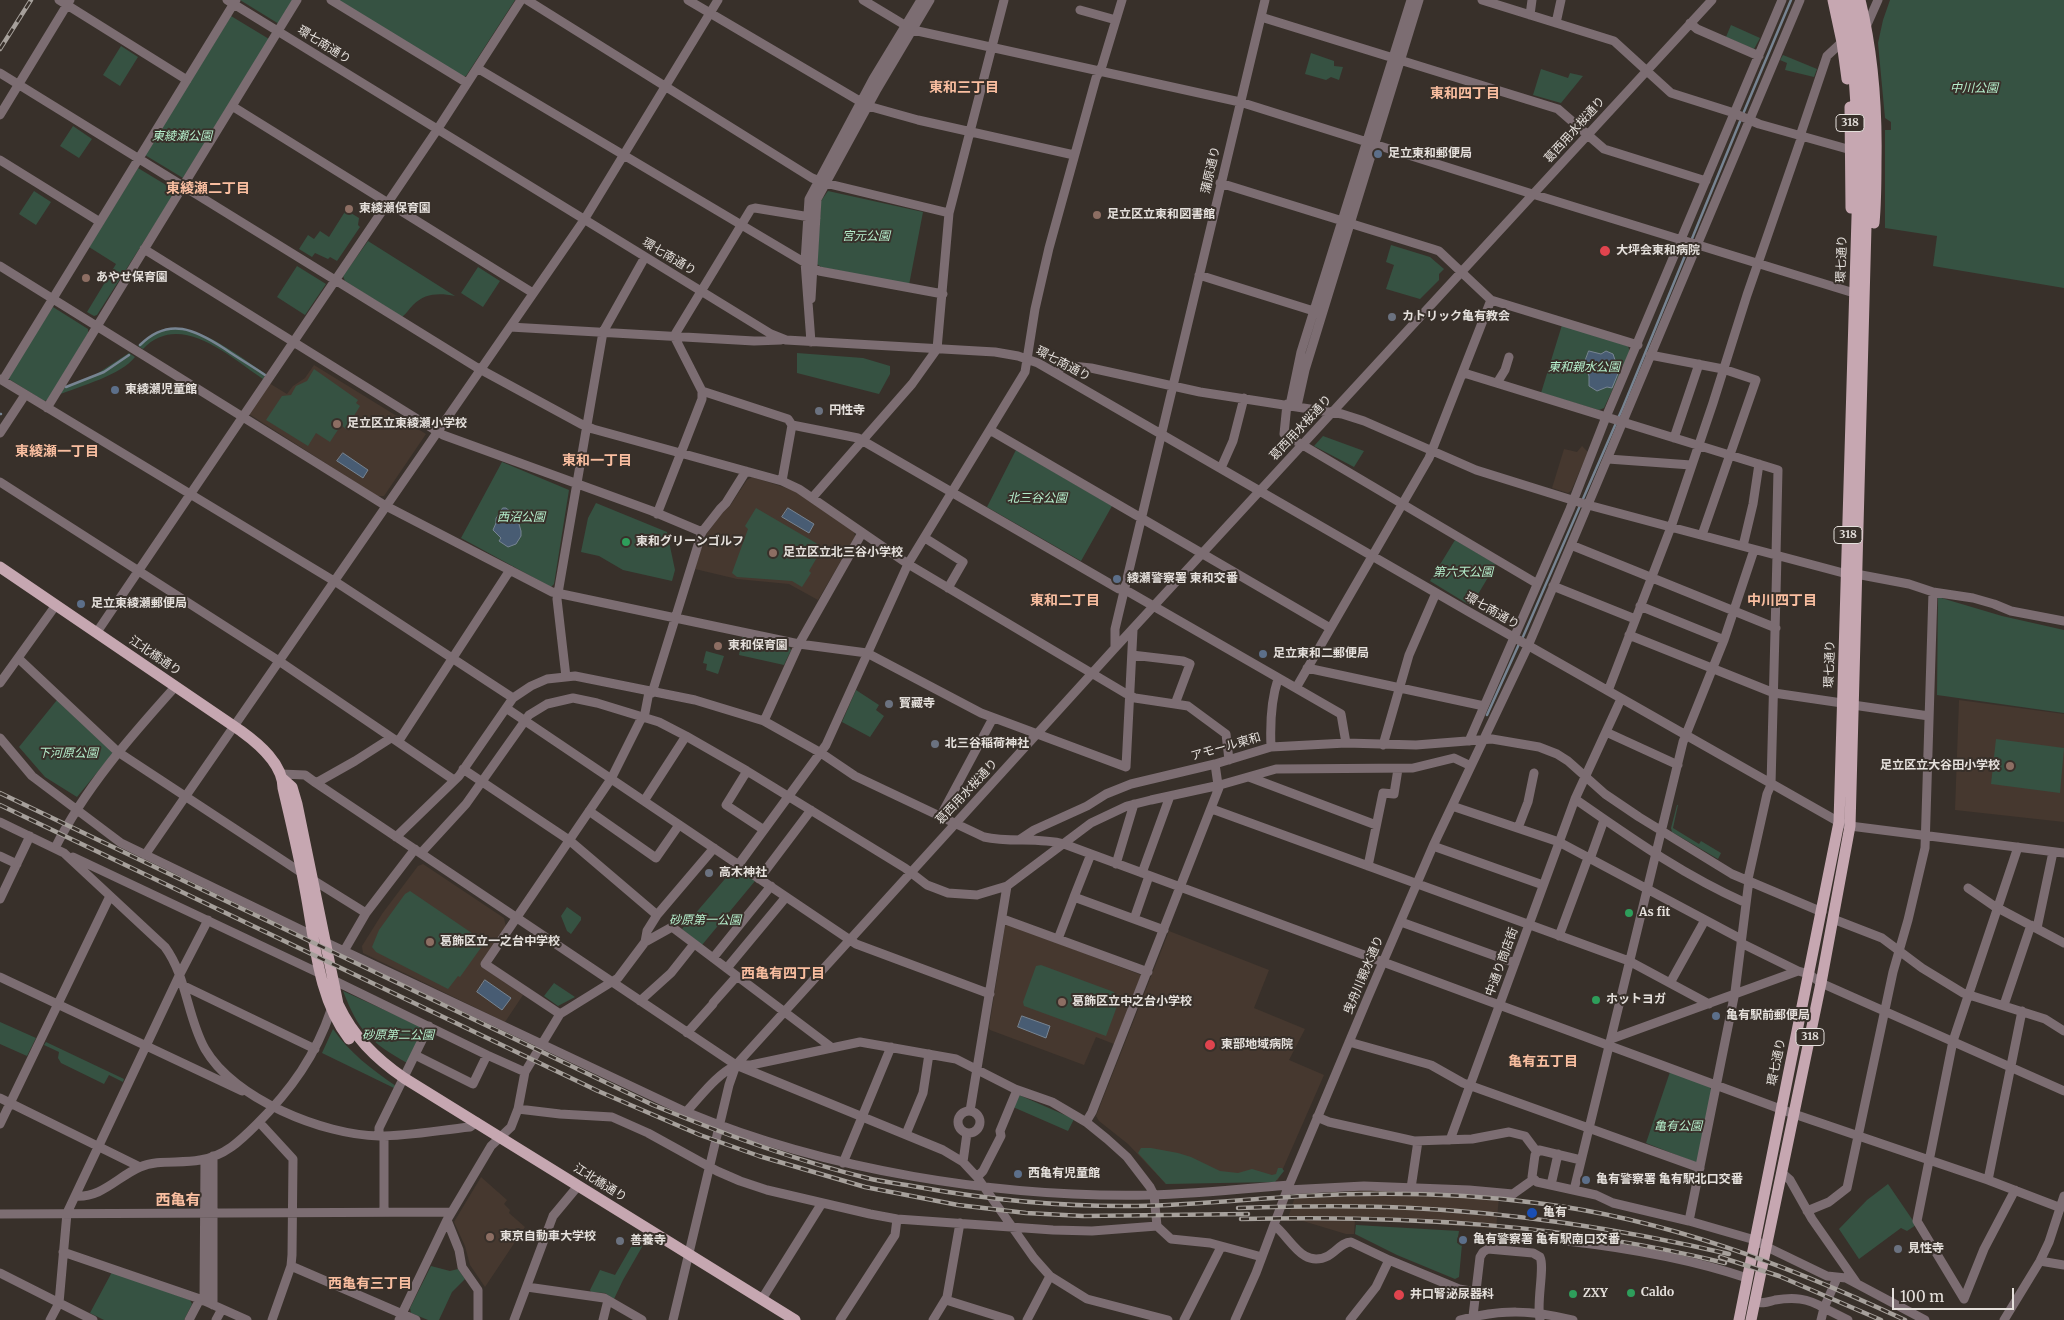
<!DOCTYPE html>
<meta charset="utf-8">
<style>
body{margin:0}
#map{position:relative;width:2064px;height:1320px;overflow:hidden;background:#38302a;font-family:Merriweather,serif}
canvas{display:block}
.scale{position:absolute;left:1892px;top:1288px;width:122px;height:22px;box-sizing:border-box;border:2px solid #e5e0dc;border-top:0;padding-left:6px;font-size:15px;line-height:18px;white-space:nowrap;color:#e5e0dc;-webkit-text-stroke:4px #38302a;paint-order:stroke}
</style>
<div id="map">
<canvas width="2064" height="1320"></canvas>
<div class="scale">100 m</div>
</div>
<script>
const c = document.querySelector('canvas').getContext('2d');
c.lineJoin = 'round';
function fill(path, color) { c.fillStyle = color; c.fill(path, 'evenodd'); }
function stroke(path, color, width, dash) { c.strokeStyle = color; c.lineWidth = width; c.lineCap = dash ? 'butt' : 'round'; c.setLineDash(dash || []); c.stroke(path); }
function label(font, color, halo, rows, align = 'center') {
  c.font = font + ' Merriweather,"Noto Sans JP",serif'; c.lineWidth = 4; c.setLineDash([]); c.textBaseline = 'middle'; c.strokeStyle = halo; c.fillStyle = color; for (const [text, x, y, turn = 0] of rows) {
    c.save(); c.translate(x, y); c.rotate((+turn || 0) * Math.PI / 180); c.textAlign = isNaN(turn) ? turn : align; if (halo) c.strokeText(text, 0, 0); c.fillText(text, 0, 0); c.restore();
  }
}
fill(new Path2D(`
 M314,365l112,69 -42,62h-7l-128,-82 20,-31 18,11 6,-8 12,-8z
 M1582,446l6,6 -17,39 -3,2 -16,-5 12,-39 13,3z
 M752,477l47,15 55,39 1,6 -37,63 -29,-16 -52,-5 -42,-10 10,-33 17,-23 8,-7 17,-26z
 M1959,700l105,14v108l-109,-12z
 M423,864l81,54 2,9 -26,39 43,29 -18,27 -142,-69 -1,-7 20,-32 36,-48z
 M1008,924l133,51 -27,69 -18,-7 -12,28 -94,-35 -1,-2 16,-102z
 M1169,931l100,39 -15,38 51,21 -16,31 35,15 -46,105 -112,4 -38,-40 -29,-23 -3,-5z
 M481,1177l26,23 -3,4 6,6 -1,3 16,14 -40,60 -15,-22 -5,-19 -11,-24z
 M1363,1191l80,1 56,5 -3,32 -70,-6 -71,-3 -1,14h-8l-43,-13h-16l9,-27z`), '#46382f');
fill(new Path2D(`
 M240,0h53l-14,24z
 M338,0h177l-49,76 -5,1z
 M1890,0h174v288l-131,-22 4,-30 -52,-8v-98h6v-8l-6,-4 -7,-75 5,-23z
 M231,16l38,23 -86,139 -38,-23z
 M1731,25l29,13 -6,11 -28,-12z
 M121,46l17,11 -18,29 -17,-11z
 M1311,53l23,8v5l9,1 -4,13 -8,-3 -5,3 -21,-6z
 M1783,55l34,14 -3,8 -29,-7 2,-7 -7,-3z
 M1541,69l27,9 2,-5 13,3 -22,27 -28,-8z
 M73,126l19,13 -13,19 -19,-12z
 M138,168l38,23 -79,124 -3,1 -7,-4 29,-48 -27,-17z
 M34,191l17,11 -15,23 -17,-11z
 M828,191l95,21 -14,73 -88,-18 -4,-3 4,-63z
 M346,210l13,8 -1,7 2,2 -23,34 -7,-4 -2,2 -13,-6 -3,4 -13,-8 9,-14 6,4 6,-8 9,6z
 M368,241l87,55c-16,-3 -30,-3 -42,9 -4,4 -6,8 -11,12l-57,-36 -2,-5z
 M1391,245l39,12 14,12 -5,5v6l-19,19 -34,-10 8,-24 -8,-3z
 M297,266l29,18 -21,31 -28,-18z
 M478,267l22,14 -17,26 -22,-14z
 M53,307l35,22v4l-40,67 -4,1 -35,-22 -1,-3z
 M1562,325l66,21 2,6 -26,56 -5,2 -58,-17z
 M173,328c34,1 65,28 93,46l-3,5c-33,-22 -83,-69 -120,-30l-5,-3 16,-13z
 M129,353l6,4c-14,18 -54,29 -77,38l6,-8 31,-12z
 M797,353l66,5 27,8v8l-11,20 -82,-21z
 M314,369l44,31 -2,3 4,3 -14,23 -5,-4 -11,17 -14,-9 -8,13 -42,-26 16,-24 9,-1 5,-9 11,-5z
 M1323,436l41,15 -10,16 -40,-21z
 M1016,450l96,56 -31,55 -94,-54z
 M502,462l67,28 -15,94 -3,3 -90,-49z
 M596,503l71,29 8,38 -3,11 -49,-11 -24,-14 -18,-4 7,-34z
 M756,508l60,35 6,6 -13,22 2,2 -9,14 -10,-6 -55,-4 -5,-4 16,-44 -3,-3z
 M1455,540l41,24 -25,42 -41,-25z
 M1938,597l64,19 62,14v83l-127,-18z
 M742,637l46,9 3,4 -7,15 -45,-10z
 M706,651l18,5 -6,18 -12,-4 1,-6 -4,-1z
 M856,690l23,15 -3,5 8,6 -14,21 -28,-15z
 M57,700l56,53 -36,44 -32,-20 -26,-30z
 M1996,739l68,9 -4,45 -69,-9z
 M1677,805h1l-5,23 26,16 2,-3 20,12 -3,6 -46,-27 -1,-4z
 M736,866l19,15 -53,64 -20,-16z
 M410,891l75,51 -25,35 -2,-1 -10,13 -72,-37 -4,-5 7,-17 26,-36z
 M567,907l14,10v3l-10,14 -4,-3 -6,-15z
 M1041,965l73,27 5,9 -13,35 -82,-30 -1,-4 13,-36z
 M554,983l21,14 -17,9 -14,-10z
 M343,991l81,37 -17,35c-38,-22 -48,-31 -64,-72z
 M0,1022l36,16 -9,18 -27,-12z
 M333,1029c17,24 38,40 63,57l-2,2 -72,-35z
 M46,1042l78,37 -1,3 -14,-7 -5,9 -43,-21 -3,-5 1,-6 -15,-7z
 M1670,1072l39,14 3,5 -15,72 -51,-20z
 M1019,1095l55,24 -6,12 -55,-24z
 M1141,1148h10l27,5 13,4 29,14 18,2 14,-4 20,6 4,-1 2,-6h4l2,3 -9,11 -109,2 -28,-31z
 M1888,1184l28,41 -9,6 -6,-3 -42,31 -20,-30 28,-29z
 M1356,1225l103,6 -2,12 5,1 -3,33 -4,2 -58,-24 -42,-21z
 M638,1235l8,5 -23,40 -9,19 -9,-6 -14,-1 -1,-2 10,-20 15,5z
 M431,1266l19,5 8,-2 7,10 -13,13 -13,28h-11l-17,-7 -1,-5z
 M112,1272l78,28 2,4 -8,16h-80l-14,-7z`), '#365242');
const water = new Path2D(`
 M1589,351l12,3 5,-3 7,3 2,6 7,4 -10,24 -5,-1 -10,4 -8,-5v-10l-5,-12z
 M343,453l25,17 -5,8 -26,-17z
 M503,508h3l11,9 4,14v5l-5,8 -8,3 -9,-6 2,-3 -8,-8 3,-7v-4z
 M788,508l26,16 -5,9 -27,-16z
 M485,980l26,18 -9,12 -25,-18z
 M1022,1016l28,10 -4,12 -28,-11z`);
fill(water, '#485c73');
stroke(water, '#778492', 1);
stroke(new Path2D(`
 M1743,114l48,-114
 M140,345c29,-29 56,-15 85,4 13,9 27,17 40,26
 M66,387l38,-15 25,-17
 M0,414h1
 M1522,639l101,-232 118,-288
 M1487,715l32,-71`), '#778492', 2.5);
stroke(new Path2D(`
 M59,0l128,80
 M227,0l544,334 15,6 209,12 23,4 20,7 433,250 368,209 11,4 214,27
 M331,0l136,83
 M527,0l285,178 13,5 124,30
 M688,0l180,106 50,14 156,35
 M863,0l50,30 327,72 286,90 328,101
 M1482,0l132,41 57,52 60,19 28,12 92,26
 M1080,10l36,10
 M1530,15l2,-15
 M1261,17l297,92 46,40 102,32
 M1556,23l5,-23
 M1690,23l7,6 62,27
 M1866,27l12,-27
 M477,68l342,203 124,23
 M0,73l476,294 105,57 12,5 189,52 17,8 109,75 217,129 10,5 40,6
 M232,106l301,187
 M0,115l70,-115
 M1800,136l27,-80 15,-14
 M0,160l100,62
 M1220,183l213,66 6,2 52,49
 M144,249l299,186 209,76 50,21
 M0,266l386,240 166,86 247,52 68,9 114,60 145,54 7,-137
 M1199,275l121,38
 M811,299l6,-100 59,-108 54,-91
 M510,327l244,14 27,-1
 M811,342l-6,-80 4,-63 64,-120 48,-79
 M1650,355l73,14 33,11 -54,155
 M1057,372l6,-7 28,3 109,24 142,22 22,7 112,49 112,35 259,69
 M1464,373l314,97 -2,85
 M0,379l339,205 174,114
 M3,380l233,-380
 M1497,383l8,-13 4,-13
 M702,391l86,28 4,6 -10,56
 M1287,404l-3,30 252,149
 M1290,405l11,-53 110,-352
 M1297,406l8,-36 114,-370
 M47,408l250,-408
 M792,425l66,13 261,151 10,3 212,122 5,29
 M990,430l340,198
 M0,433l25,-38
 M1674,438l25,-74
 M1608,459l83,6
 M1221,468l12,-27 11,-43
 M0,482l279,179 175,119
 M812,498l100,-114 25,-35 12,-136 55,-213
 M657,514l45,-115v-8l-28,-55 77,-127 4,-1 61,10
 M925,538l38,24 -15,26
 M1571,545l205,83
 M1743,546l10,-42 6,-40
 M1553,586l82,33
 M1933,592l40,6 21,6 17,7 53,10
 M1640,606l84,34
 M97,632l340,-502 84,-130
 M1629,635l145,58 68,10
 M1115,648v-19l150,-629
 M1132,655l51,6 7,3 -15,40 13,2 38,28 3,26
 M18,658l100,94 184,121
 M1307,668l177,38
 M566,677l-9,-78 46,-267 42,-75
 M0,683l56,-78
 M1296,688l133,-230 62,-158 147,45
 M1608,691l63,-164 42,-124 34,-108 55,-159
 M652,693l50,-161 18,-23 6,-6 20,-32
 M1853,705l76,11
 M506,708l350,236 134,50
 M644,718l5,-26
 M764,721l35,-77 63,-111
 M1606,732l72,33
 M0,738l32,38 89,67 193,93
 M1469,741l101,-232 36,-92 176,-417
 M398,742l112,-172
 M1383,745l26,-90 27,-62
 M1271,747c-1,-23 0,-47 7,-68
 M1215,764l3,21
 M463,769l106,71 88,75
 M747,771l-21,34 38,25
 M281,774l24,1 11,8 420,282h15l109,-23 96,17 59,30 37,13 34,20 21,17 20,18 23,30 4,8 3,31 14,13 39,4 52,14
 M1249,777l127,48
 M316,783l39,-22 36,-23
 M1575,799c56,39 108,76 171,104
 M644,801l42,-65
 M1452,806l107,36 182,97
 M1212,809l417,152 80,43
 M589,811l67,47 23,-33
 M940,817l53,-99
 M0,822l64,31 101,94c22,30 22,70 40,102 29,50 118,86 174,87 30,0 61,-6 91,-9l7,-5
 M1518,828l10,-26 6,-29
 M396,837l63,-61 54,-78 18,-12 16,-7 28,-3 120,24 69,21 57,32 34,23 129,61c26,6 54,0 80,7l730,270 194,66 73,28
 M1019,840l15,-10 53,-24 19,-12 25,-10 84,-20 56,-17 75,-4 70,2 76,-6 47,8 18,7 11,7 37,33 34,23 93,57 90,38
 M1433,846l110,39
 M55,848c30,-60 76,-112 120,-161
 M421,853l45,-49 63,-89 18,-11 26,-6 24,5 62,19 27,14 61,35 158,97 22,17 8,3 13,5 29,2 30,-9 84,-63 36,-17 24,-6 69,-15 56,-16 137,-1 41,-10 17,8
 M145,855l439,-635 134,-220
 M0,856l17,8
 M73,857l248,117
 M1590,859l14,-39
 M739,864l87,-119 82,-181 117,-192 10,-63 14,-61 47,-170 6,-12 20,-66
 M1116,864l18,-60
 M1368,866l15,-73 11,1 4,-25
 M1142,873l28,-77
 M759,879l52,-69
 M1748,879l19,-85 4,-9 6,-230
 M313,880l53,33
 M1968,888l26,18 70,37
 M1074,897l17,-43
 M0,899l30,-63
 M1003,919l145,53
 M1134,919l15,-43
 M1833,919l49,19 40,30 41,25 82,26 19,12
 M1401,922l114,41
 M2037,928l16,-76
 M1559,936l29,-78
 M1058,939l16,-42 90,33
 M325,942l361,170c140,58 311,86 463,83 46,-1 93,-6 140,-10
 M645,942l27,-15 159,120
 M1741,943l57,28
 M344,951l22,-38 49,-64
 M713,958l58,-72
 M727,968l59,-71
 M0,977l242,114
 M333,980l154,75 38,17
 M1670,983l35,-63
 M182,985l133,64
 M640,1001l31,-28 23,-29
 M713,1003l24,-27
 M2004,1005l27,-80
 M560,1014l-75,-50 126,-185 31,-62
 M687,1033l26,-29
 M1611,1039l187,-68 11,3 12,9 243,108
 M1349,1042l82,23 32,18 237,85
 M415,1055l58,29 14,-29
 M0,1098l140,69
 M518,1109l42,5 52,3 36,16 69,38 23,10 27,9 103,24 27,5 156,11 39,1 65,-5
 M958 1122a11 11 0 1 1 22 0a11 11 0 1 1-22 0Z
 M970,1111l37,-225
 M686,1112c16,-17 29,-36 50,-47l207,85 20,12 14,15 57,81 16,18 37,23 81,21
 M1317,1117l12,5 85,19 58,-2 37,-7 16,4 12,16
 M259,1122l34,37 -1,96 -1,11 -19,54
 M1086,1122l6,-10 128,-327
 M0,1124l110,-228
 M906,1134l17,-41 6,-39
 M379,1136v-8l50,-102
 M384,1136v76
 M1450,1140l125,-341 46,-100
 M213,1156v149
 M1581,1160l-42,-10 -4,5 -3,22 5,5 59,13 17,8 76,18 66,19 12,7 60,29 19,2 79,42
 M963,1162l4,-29
 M843,1163l48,-116
 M1782,1173l8,7 22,39 44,63
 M977,1177l6,-6 18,-35 -1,-5 17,-41
 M1988,1180l34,-169
 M1551,1185l7,-31
 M1411,1188l7,-47
 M1287,1190l77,-4 105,4 44,4 21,-15
 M1574,1190l109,-448 41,-102 30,-90
 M75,1196c27,2 42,-19 65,-29 18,-8 41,-3 60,-7 25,-4 40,-19 57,-36 34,-34 59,-69 74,-114
 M1807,1211l22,-9 18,-14 46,-216 15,-52 17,-72 8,-256 -24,-8 -53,-10
 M0,1214l451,-2
 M447,1220l12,30 3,17 16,23v30
 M1689,1221l46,-229 14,-112
 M1274,1225c17,13 28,44 54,31 8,-4 14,-14 23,-14l38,18 70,29 17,3
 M1567,1241c61,7 121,17 180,37
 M63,1252l137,47 47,21
 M2040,1261l24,4
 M291,1266l125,54
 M0,1273l93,47
 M527,1287l77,11 38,22
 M762,1299l60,-96
 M1964,1299l-47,-78 36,-180 65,-194
 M1964,1299l20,-50 31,-59
 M946,1300l64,20
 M204,1301l1,-142
 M1755,1302c8,2 12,0 20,-2 19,-3 32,-2 49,8l13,-30
 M1473,1316l7,-59 3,-5 5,-3 45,4 7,4c5,11 -4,45 0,63
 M50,1320l9,-17 8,-90 112,-237 29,-56
 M189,1320l11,-21
 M216,1320l6,-11
 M399,1320l48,-100 44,-74 20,-19 7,-18 7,-37 35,-58 58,-36 27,-36 2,-11 10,-16 57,-67
 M514,1320l39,-104 25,-30
 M603,1320l5,-20
 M673,1320l56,-235 7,-20 379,-417 597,-648
 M840,1320l55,-85 2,-16
 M933,1320l14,-23 13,-74
 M1027,1320l23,-44
 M1184,1320l37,-73
 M1235,1320l21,-47 31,-83 81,-193 65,-151 95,-200 43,-101 229,-545
 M1350,1320l26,-33 13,-27
 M1460,1320c41,-11 72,-10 113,0
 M1821,1320l3,-12 24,12
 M2004,1320l36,-59 9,-19 15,-46`), '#7c6d72', 9);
stroke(new Path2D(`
 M1833,0l9,42 5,37
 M1860,0c13,53 17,106 16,161 0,21 0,41 -2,62
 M1850,107l1,101
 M0,567l241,164c18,13 42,33 42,57 8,34 16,67 22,101 10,51 12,108 44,150
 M283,779l9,8 5,17 41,200c15,32 37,54 66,74l391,242
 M1739,1320l100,-498 20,-672 -6,-89 -12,-61
 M1751,1320l70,-337 29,-157 18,-675c-1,-51 -5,-102 -18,-151`), '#c6a7b1', 11);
const rail = new Path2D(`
 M0,49l31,-49
 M0,793l653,312c70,29 141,55 214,73 17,4 34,6 51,9 72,13 145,20 219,19 56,-1 111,-7 167,-10 78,-4 156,-3 233,7 129,16 250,62 368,117
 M0,805l598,286 102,44 59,21 106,31 93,18 68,8 57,3 165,-2
 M1238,1208c57,-2 116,-3 173,0 107,5 214,22 318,46
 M1241,1219c163,-4 325,5 484,44
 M1720,1257l59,19 102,44`);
stroke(rail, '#a6a09b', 4.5);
stroke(rail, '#38302a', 2.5, [8]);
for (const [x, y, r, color] of [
 [1378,154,5,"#5c6f8a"],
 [349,209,5,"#8d6e63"],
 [1097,215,5,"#8d6e63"],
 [1605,251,6,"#e0444e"],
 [86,278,5,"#8d6e63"],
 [1392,317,5,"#6b7280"],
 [115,390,5,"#5c6f8a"],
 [819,411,5,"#6b7280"],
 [337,424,5,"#8d6e63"],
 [626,542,5,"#2e9e5b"],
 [773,553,5,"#8d6e63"],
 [1117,579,5,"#5c6f8a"],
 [81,604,5,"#5c6f8a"],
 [718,646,5,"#8d6e63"],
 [1263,654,5,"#5c6f8a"],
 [889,704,5,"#6b7280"],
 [935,744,5,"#6b7280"],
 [2010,766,5,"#8d6e63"],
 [709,873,5,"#6b7280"],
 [1629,913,5,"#2e9e5b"],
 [430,942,5,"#8d6e63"],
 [1596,1000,5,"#2e9e5b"],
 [1062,1002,5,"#8d6e63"],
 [1716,1016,5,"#5c6f8a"],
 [1210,1045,6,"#e0444e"],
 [1018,1174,5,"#5c6f8a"],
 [1586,1180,5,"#5c6f8a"],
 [1532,1213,6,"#1a4fb4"],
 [490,1237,5,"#8d6e63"],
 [1463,1240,5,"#5c6f8a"],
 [620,1241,5,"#6b7280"],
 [1898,1249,5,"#6b7280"],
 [1631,1293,5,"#2e9e5b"],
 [1573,1294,5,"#2e9e5b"],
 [1399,1295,6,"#e0444e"]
]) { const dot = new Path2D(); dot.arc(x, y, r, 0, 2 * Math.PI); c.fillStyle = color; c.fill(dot); stroke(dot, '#38302a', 2); }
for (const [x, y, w] of [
 [1850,123,28],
 [1848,535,28],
 [1810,1037,28]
]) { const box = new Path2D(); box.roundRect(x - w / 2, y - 8.5, w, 17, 4); c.fillStyle = '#38302a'; c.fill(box); stroke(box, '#e5e0dc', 1); }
label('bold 11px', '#e5e0dc', null, [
 ["318",1850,123],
 ["318",1848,535],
 ["318",1810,1037]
]);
label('12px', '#e5e0dc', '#38302a', [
 ["環七南通り",324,45,32],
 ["葛西用水桜通り",1575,130,-48],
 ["蒲原通り",1211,170,-77],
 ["環七南通り",669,257,31],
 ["環七通り",1842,259,-88],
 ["環七南通り",1063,364,28],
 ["葛西用水桜通り",1301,428,-47],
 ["環七南通り",1492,611,30],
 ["江北橋通り",155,656,34],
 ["環七通り",1830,664,-88],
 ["アモール東和",1226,747,-16],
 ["葛西用水桜通り",967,792,-47],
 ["中通り商店街",1502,962,-70],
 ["曳舟川親水通り",1364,975,-67],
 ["環七通り",1777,1062,-78],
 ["江北橋通り",600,1183,32]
]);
label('italic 12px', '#b5eecb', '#38302a', [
 ["中川公園",1974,89],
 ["東綾瀬公園",182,137],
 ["宮元公園",866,237],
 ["東和親水公園",1584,368],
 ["北三谷公園",1037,499],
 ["西沼公園",521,518],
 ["第六天公園",1463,573],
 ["下河原公園",68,754],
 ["砂原第一公園",705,921],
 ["砂原第二公園",398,1036],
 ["亀有公園",1678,1127]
]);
label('bold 12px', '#e5e0dc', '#38302a', [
 ["足立東和郵便局",1388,154],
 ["東綾瀬保育園",359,209],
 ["足立区立東和図書館",1107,215],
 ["大坪会東和病院",1616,251],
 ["あやせ保育園",96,278],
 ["カトリック亀有教会",1402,317],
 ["東綾瀬児童館",125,390],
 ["円性寺",829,411],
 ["足立区立東綾瀬小学校",347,424],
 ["東和グリーンゴルフ",636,542],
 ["足立区立北三谷小学校",783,553],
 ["綾瀬警察署 東和交番",1127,579],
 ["足立東綾瀬郵便局",91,604],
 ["東和保育園",728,646],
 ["足立東和二郵便局",1273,654],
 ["寳藏寺",899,704],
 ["北三谷稲荷神社",945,744],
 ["足立区立大谷田小学校",2000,766,"right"],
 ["高木神社",719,873],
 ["As fit",1639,913],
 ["葛飾区立一之台中学校",440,942],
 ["ホットヨガ",1606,1000],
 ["葛飾区立中之台小学校",1072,1002],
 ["亀有駅前郵便局",1726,1016],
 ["東部地域病院",1221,1045],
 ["西亀有児童館",1028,1174],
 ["亀有警察署 亀有駅北口交番",1596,1180],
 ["亀有",1543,1213],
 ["東京自動車大学校",500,1237],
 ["亀有警察署 亀有駅南口交番",1473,1240],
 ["善養寺",630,1241],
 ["見性寺",1908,1249],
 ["Caldo",1641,1293],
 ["ZXY",1583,1294],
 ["井口腎泌尿器科",1410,1295]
], 'left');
label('bold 14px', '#f9bea0', '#38302a', [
 ["東和三丁目",964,88],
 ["東和四丁目",1465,94],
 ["東綾瀬二丁目",208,189],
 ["東綾瀬一丁目",57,452],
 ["東和一丁目",597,461],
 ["東和二丁目",1065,601],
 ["中川四丁目",1782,601],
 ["西亀有四丁目",783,974],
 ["亀有五丁目",1543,1062],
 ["西亀有三丁目",370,1284]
]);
label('bold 15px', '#f9bea0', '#38302a', [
 ["西亀有",178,1201]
]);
</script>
